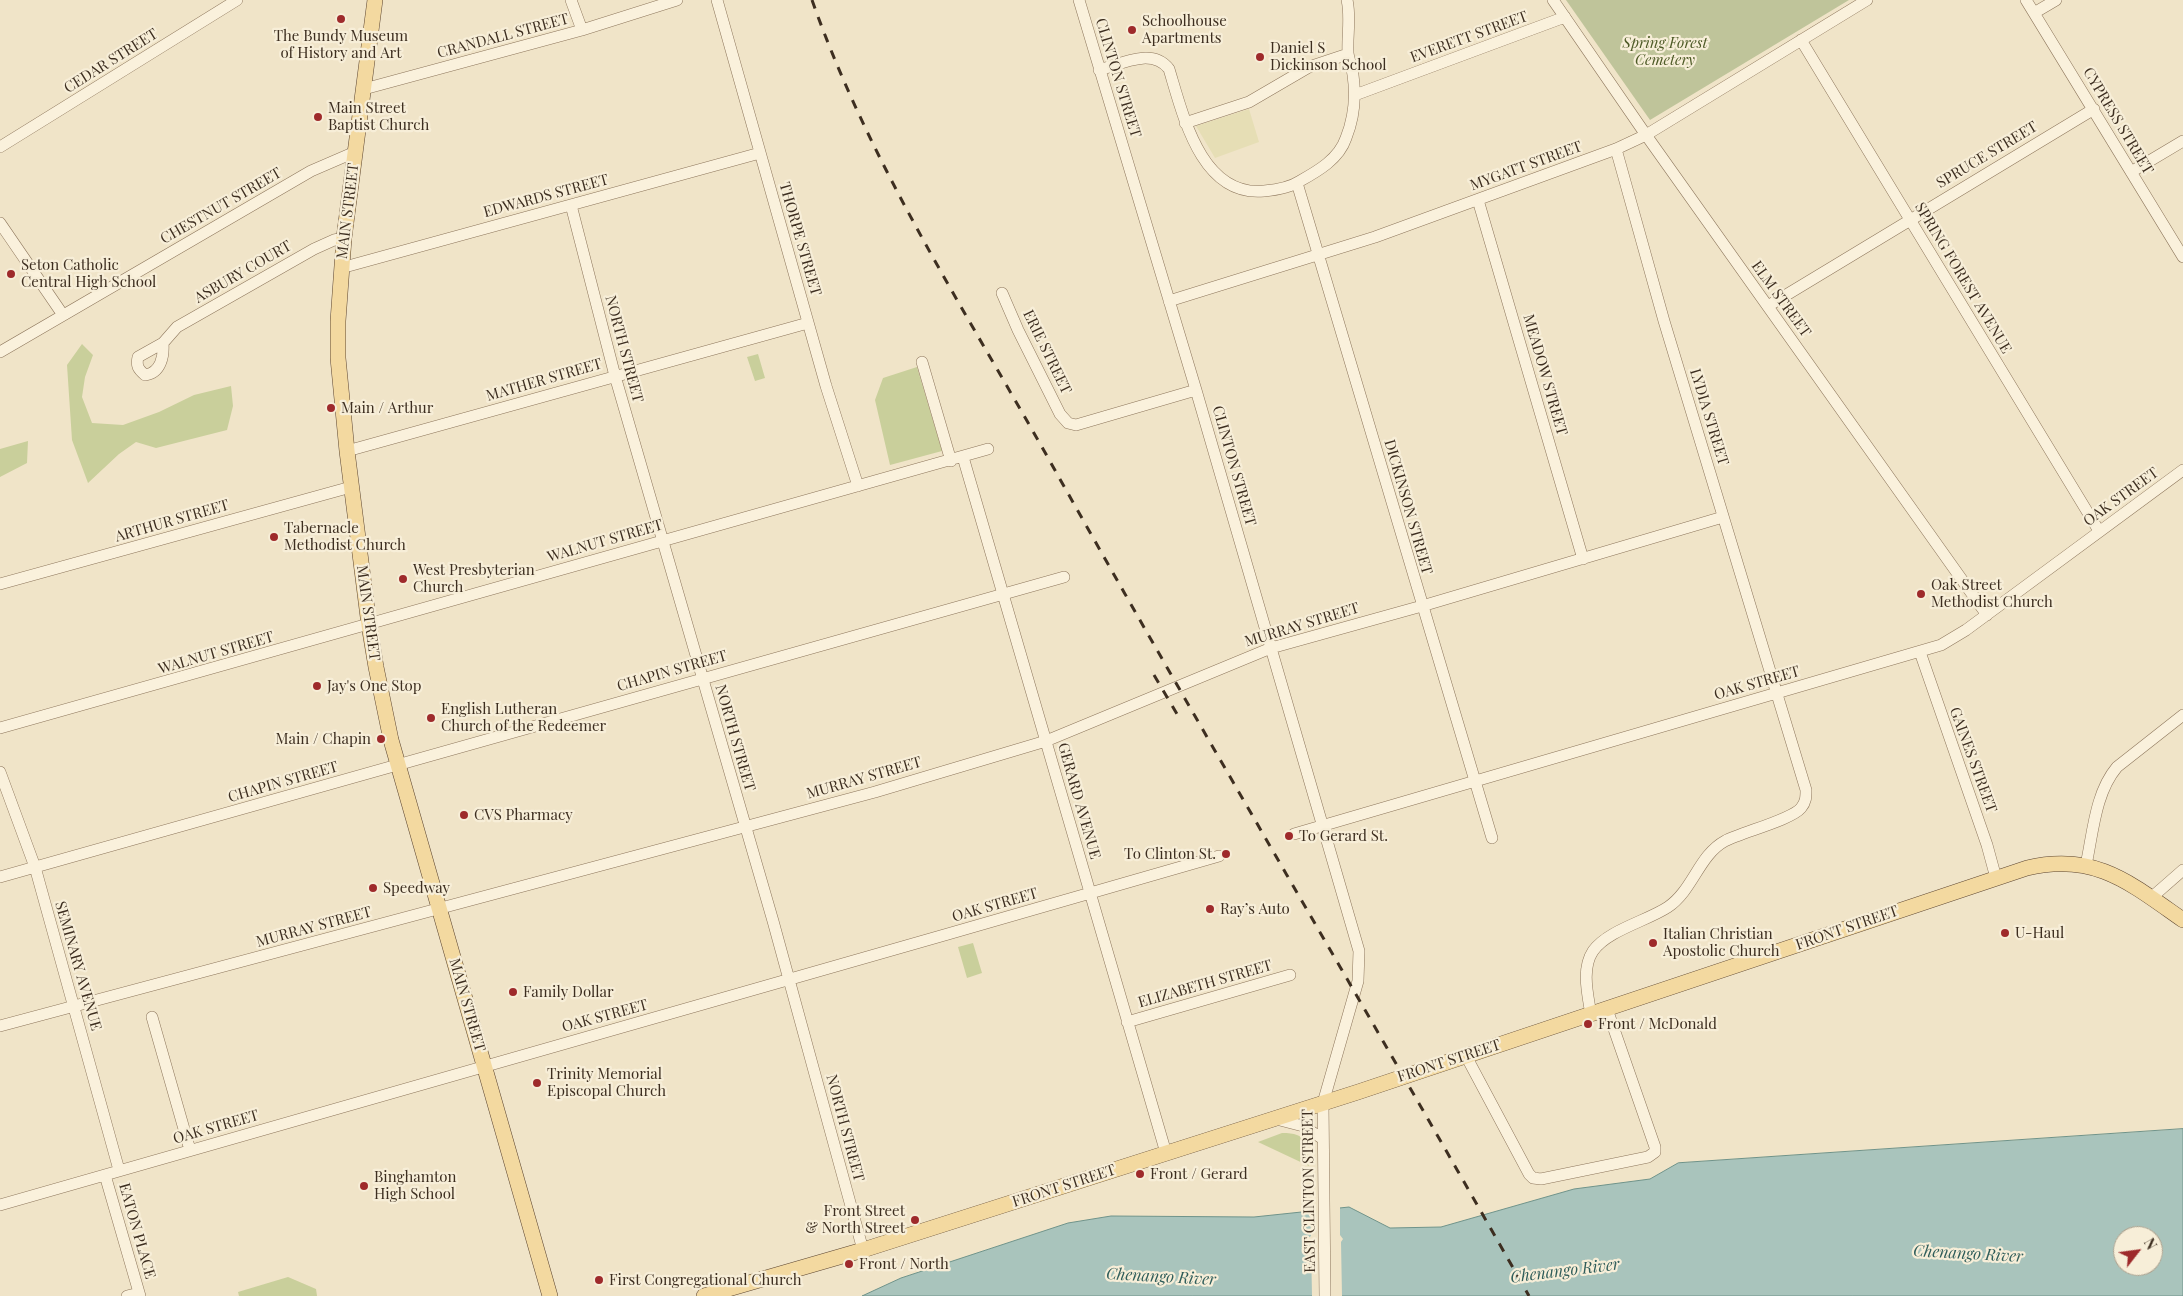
<!DOCTYPE html>
<meta charset="utf-8">
<style>
body{margin:0}
#map{position:relative;width:2183px;height:1296px;overflow:hidden;background:#f0e4c8;font-family:"Playfair Display",serif}
canvas{display:block}
.north{position:absolute;left:2113px;top:1226px;width:50px;height:50px;box-sizing:border-box;background:#f7eed8;border:1px solid #ada18e;border-radius:50%;rotate:60deg;font-size:14px;font-weight:700;line-height:20px;text-align:center;color:#3d2e20}
.north::after{content:'';display:block;margin:auto;width:18px;height:22px;background:#9e2a2b;clip-path:polygon(50% 0,100% 100%,50% 72%,0 100%)}
</style>
<div id="map">
<canvas width="2183" height="1296"></canvas>
<div class="north">N</div>
</div>
<script>
const c = document.querySelector('canvas').getContext('2d');
c.lineJoin = 'round';
function fill(path, color) { c.fillStyle = color; c.fill(path, 'evenodd'); }
function stroke(path, color, width, dash) { c.strokeStyle = color; c.lineWidth = width; c.lineCap = dash ? 'butt' : 'round'; c.setLineDash(dash || []); c.stroke(path); }
function label(font, color, halo, rows, align = 'center') {
  c.font = font + ' "Playfair Display",serif'; c.lineWidth = 4.5; c.setLineDash([]); c.textBaseline = 'middle'; c.strokeStyle = halo; c.fillStyle = color; for (const [text, x, y, turn = 0] of rows) {
    c.save(); c.translate(x, y); c.rotate((+turn || 0) * Math.PI / 180); c.textAlign = isNaN(turn) ? turn : align; if (halo) c.strokeText(text, 0, 0); c.fillText(text, 0, 0); c.restore();
  }
}
fill(new Path2D(`
 M1249,109l10,33 -44,16 -19,-32z`), '#e6deb5');
fill(new Path2D(`
 M82,344l11,11 -8,22 -3,20 10,26 31,2 36,-13 35,-17 37,-9 2,20 -6,24 -71,18 -20,-6 -17,12 -31,29 -16,-43 -5,-75z
 M758,354l7,24 -10,3 -8,-24z
 M917,367l25,84 -52,14 -15,-65 8,-22z
 M28,441l-1,22 -27,14v-28z
 M973,943l9,30 -15,5 -9,-31z
 M1282,1133c26,0 25,10 27,33l-51,-24z
 M288,1277l28,12 1,7h-78l-1,-4z`), '#c9cf9b');
fill(new Path2D(`
 M1566,0h283l-199,120z`), '#bfc49a');
const water = new Path2D(`
 M2183,1129v167h-1321l39,-18 167,-55 43,-7 143,1 95,-10 41,21 51,-1 133,-38 76,-10 28,-16zM2123,1236h30v30h-30z`);
fill(water, '#a9c4bc');
stroke(water, '#6f938a', 1);
fill(new Path2D(`
 M1340,1206v29l3,4 -2,3 1,54h-30l-1,-53 -4,-4 4,-3 -1,-26z`), '#f0e4c8');
const minor = new Path2D(`
 M571,0l11,30
 M717,0l109,386 32,100
 M1079,0l117,390 163,561 -1,30 -35,122 2,193
 M1553,0l93,135 341,480
 M2026,0l157,257
 M2034,13l22,-13
 M1801,40l298,491
 M1099,70c22,-6 53,-23 70,-1 14,46 32,128 95,122 11,-1 27,-4 36,-10 18,-10 39,-22 46,-43 8,-20 10,-42 7,-63 -1,-8 -4,-15 -5,-22 -1,-17 3,-36 -1,-53
 M364,89l218,-59 95,-30
 M1355,95l210,-78
 M1185,123l64,-21 60,-35 39,-13
 M0,147l237,-147
 M2131,172l52,-31
 M1297,183l195,655
 M1478,200l105,359
 M571,205l44,171 158,545 90,329
 M0,223l63,92
 M341,268l419,-115
 M1002,293l16,37 42,84 8,9 8,2 120,-35
 M1169,301l206,-64 241,-88 30,-14 221,-135
 M1768,306l326,-197
 M163,343l14,-16 137,-78 20,-9 10,-2
 M163,343c1,13 -2,30 -18,32 -7,-6 -9,-9 -7,-18z
 M0,352l311,-181 44,-19
 M922,362l29,99
 M347,451l461,-128
 M963,457l203,696
 M0,584l351,-97
 M1920,652l67,193 9,33
 M0,728l988,-279
 M0,772l35,95 84,303
 M1294,834l647,-189 25,-15 217,-160
 M2086,865c7,-32 9,-72 31,-98l66,-52
 M0,877l1064,-300
 M2151,898l32,-28
 M1591,1015c-3,-20 -10,-46 2,-64 15,-21 54,-30 75,-44 25,-17 31,-52 57,-66 17,-9 66,-21 76,-33 5,-6 5,-11 5,-18l-142,-469 -48,-172
 M152,1017l38,133
 M1127,1022l163,-47
 M0,1026l875,-234 171,-51 225,-93 151,-42 301,-89
 M1466,1056l63,118 4,4 8,1 107,-22 7,-5v-5l-48,-138
 M1276,1119l27,7 20,13
 M105,1175l35,121
 M0,1205c405,-119 813,-231 1219,-349
 M127,1296l12,-3`);
const major = new Path2D(`
 M375,0l-31,238 -6,83v37l9,93 22,174 7,42 15,73 159,556
 M704,1296l159,-46 495,-158 669,-224c68,-16 103,15 156,52`);
stroke(minor, '#8d765c', 12);
stroke(major, '#5b4430', 16);
stroke(minor, '#faf1dc', 11);
stroke(major, '#f3d9a0', 15);
stroke(new Path2D(`
 M812,0c57,162 151,307 235,456 158,282 323,559 482,840
 M1154,675l23,39`), '#3d2e20', 3, [9, 9]);
for (const [x, y, r, color] of [
 [341,19,5,"#9e2a2b"],
 [1132,30,5,"#9e2a2b"],
 [1260,57,5,"#9e2a2b"],
 [318,117,5,"#9e2a2b"],
 [11,274,5,"#9e2a2b"],
 [331,408,5,"#9e2a2b"],
 [274,537,5,"#9e2a2b"],
 [403,579,5,"#9e2a2b"],
 [1921,594,5,"#9e2a2b"],
 [317,686,5,"#9e2a2b"],
 [431,718,5,"#9e2a2b"],
 [381,739,5,"#9e2a2b"],
 [464,815,5,"#9e2a2b"],
 [1289,836,5,"#9e2a2b"],
 [1226,854,5,"#9e2a2b"],
 [373,888,5,"#9e2a2b"],
 [1210,909,5,"#9e2a2b"],
 [2005,933,5,"#9e2a2b"],
 [1653,943,5,"#9e2a2b"],
 [513,992,5,"#9e2a2b"],
 [1588,1024,5,"#9e2a2b"],
 [537,1083,5,"#9e2a2b"],
 [1140,1174,5,"#9e2a2b"],
 [364,1186,5,"#9e2a2b"],
 [915,1220,5,"#9e2a2b"],
 [849,1264,5,"#9e2a2b"],
 [599,1280,5,"#9e2a2b"]
]) { const dot = new Path2D(); dot.arc(x, y, r, 0, 2 * Math.PI); c.fillStyle = color; c.fill(dot); stroke(dot, '#f7eed8', 2); }
label('15px', '#3d2e20', '#f7eed8', [
 ["Schoolhouse",1142,21],
 ["Apartments",1142,38],
 ["The Bundy Museum",341,36,"center"],
 ["of History and Art",341,53,"center"],
 ["Daniel S",1270,48],
 ["Dickinson School",1270,65],
 ["Main Street",328,108],
 ["Baptist Church",328,125],
 ["Seton Catholic",21,265],
 ["Central High School",21,282],
 ["Main / Arthur",341,408],
 ["Tabernacle",284,528],
 ["Methodist Church",284,545],
 ["West Presbyterian",413,570],
 ["Church",413,587],
 ["Oak Street",1931,585],
 ["Methodist Church",1931,602],
 ["Jay's One Stop",327,686],
 ["English Lutheran",441,709],
 ["Church of the Redeemer",441,726],
 ["Main / Chapin",371,739,"right"],
 ["CVS Pharmacy",474,815],
 ["To Gerard St.",1299,836],
 ["To Clinton St.",1216,854,"right"],
 ["Speedway",383,888],
 ["Ray’s Auto",1220,909],
 ["U-Haul",2015,933],
 ["Italian Christian",1663,934],
 ["Apostolic Church",1663,951],
 ["Family Dollar",523,992],
 ["Front / McDonald",1598,1024],
 ["Trinity Memorial",547,1074],
 ["Episcopal Church",547,1091],
 ["Front / Gerard",1150,1174],
 ["Binghamton",374,1177],
 ["High School",374,1194],
 ["Front Street",905,1211,"right"],
 ["& North Street",905,1228,"right"],
 ["Front / North",859,1264],
 ["First Congregational Church",609,1280]
], 'left');
label('15px', '#3d2e20', '#f7eed8', [
 ["CRANDALL STREET",503,36,-15],
 ["EVERETT STREET",1469,37,-20],
 ["CEDAR STREET",111,61,-32],
 ["CLINTON STREET",1118,78,73],
 ["CYPRESS STREET",2118,121,59],
 ["SPRUCE STREET",1987,155,-31],
 ["MYGATT STREET",1526,166,-20],
 ["EDWARDS STREET",546,196,-15],
 ["CHESTNUT STREET",221,206,-30],
 ["MAIN STREET",348,211,-83],
 ["THORPE STREET",800,239,74],
 ["ASBURY COURT",243,272,-30],
 ["SPRING FOREST AVENUE",1963,278,59],
 ["ELM STREET",1781,299,54],
 ["NORTH STREET",624,349,75],
 ["ERIE STREET",1047,352,64],
 ["MEADOW STREET",1545,375,74],
 ["MATHER STREET",544,380,-16],
 ["LYDIA STREET",1709,417,73],
 ["CLINTON STREET",1234,466,74],
 ["OAK STREET",2121,497,-36],
 ["DICKINSON STREET",1408,507,74],
 ["ARTHUR STREET",172,521,-16],
 ["WALNUT STREET",605,541,-16],
 ["MAIN STREET",368,613,82],
 ["MURRAY STREET",1302,625,-17],
 ["WALNUT STREET",216,653,-16],
 ["CHAPIN STREET",672,671,-16],
 ["OAK STREET",1757,683,-16],
 ["NORTH STREET",735,738,74],
 ["GAINES STREET",1973,760,70],
 ["MURRAY STREET",864,778,-16],
 ["CHAPIN STREET",283,782,-16],
 ["GERARD AVENUE",1079,801,74],
 ["OAK STREET",995,905,-16],
 ["MURRAY STREET",314,927,-15],
 ["FRONT STREET",1847,928,-19],
 ["SEMINARY AVENUE",78,966,74],
 ["ELIZABETH STREET",1205,984,-16],
 ["MAIN STREET",467,1005,74],
 ["OAK STREET",605,1016,-15],
 ["FRONT STREET",1449,1061,-18],
 ["OAK STREET",216,1127,-16],
 ["NORTH STREET",845,1128,75],
 ["FRONT STREET",1064,1186,-18],
 ["EAST CLINTON STREET",1309,1191,-91],
 ["EATON PLACE",137,1231,74]
]);
label('italic 15px', '#4d5a26', '#f7eed8', [
 ["Spring Forest",1665,43],
 ["Cemetery",1665,60]
]);
label('italic 16px', '#2f5d5a', '#f7eed8', [
 ["Chenango River",1968,1254,3],
 ["Chenango River",1565,1271,-7],
 ["Chenango River",1161,1277,3]
]);
</script>
